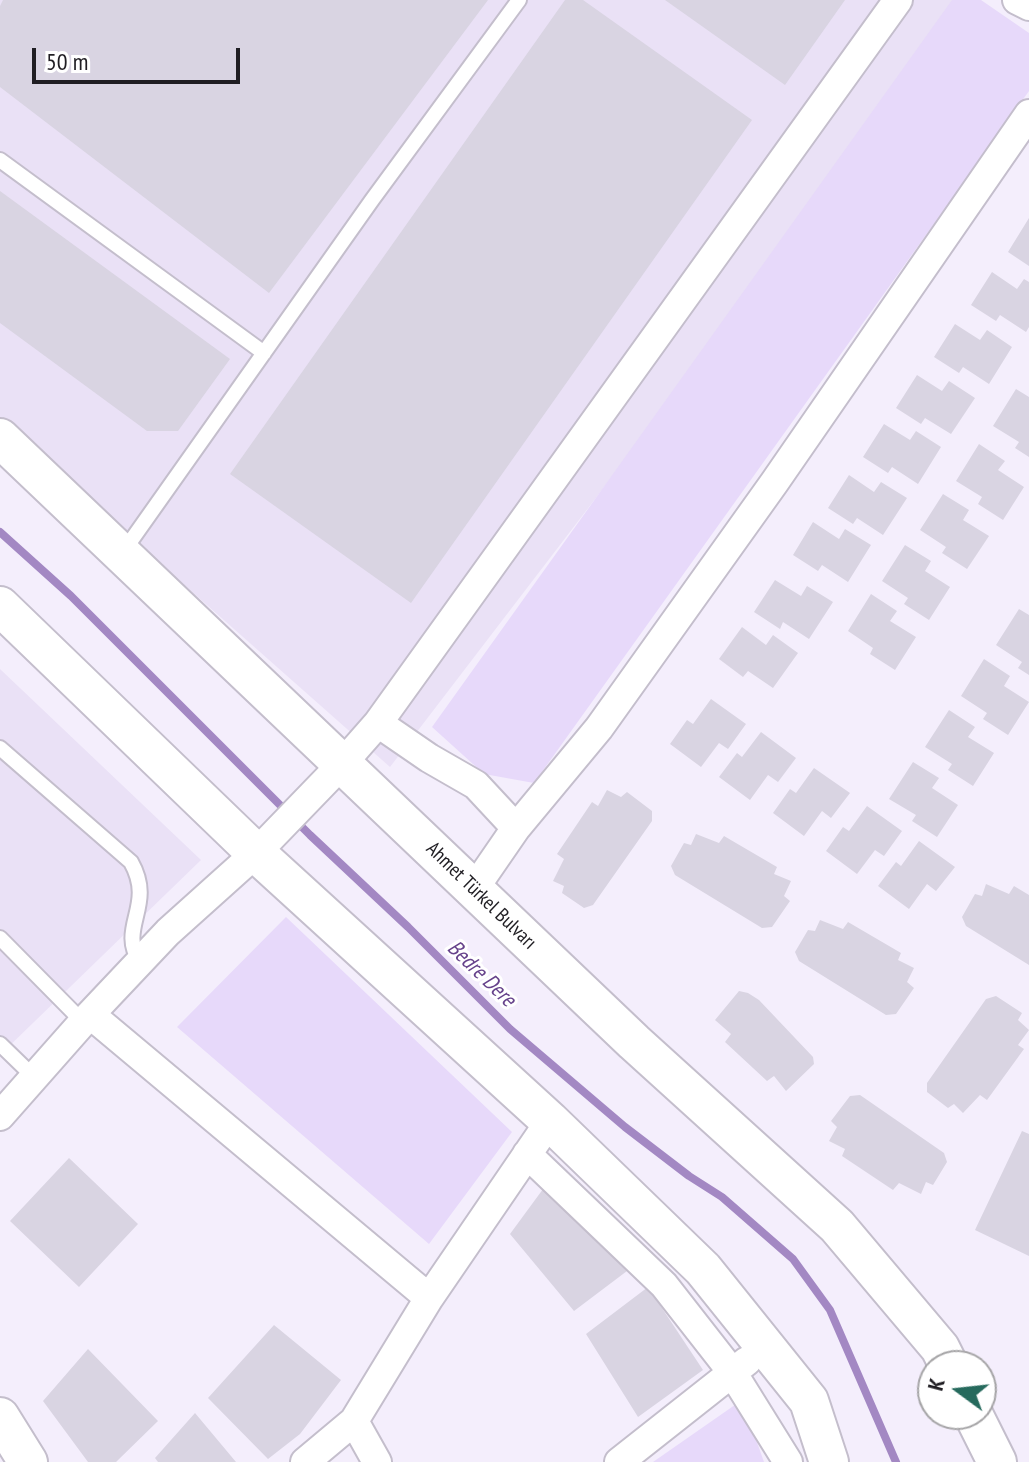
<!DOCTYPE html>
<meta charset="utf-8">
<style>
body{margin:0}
#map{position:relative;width:1029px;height:1462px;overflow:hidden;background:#f4eefc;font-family:"PT Sans Narrow",sans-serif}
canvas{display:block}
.north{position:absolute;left:917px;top:1350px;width:80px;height:80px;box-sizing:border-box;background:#fff;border:2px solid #a6a5a7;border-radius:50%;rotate:285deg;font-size:22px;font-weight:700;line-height:32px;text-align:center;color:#201e23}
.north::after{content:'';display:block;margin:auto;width:28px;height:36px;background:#266a5d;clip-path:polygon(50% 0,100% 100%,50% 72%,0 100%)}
.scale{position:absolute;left:32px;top:48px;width:208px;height:36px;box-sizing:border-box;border:4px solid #201e23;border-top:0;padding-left:10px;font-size:24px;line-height:28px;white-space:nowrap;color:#201e23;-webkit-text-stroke:6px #fff;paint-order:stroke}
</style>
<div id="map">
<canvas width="1029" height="1462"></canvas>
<div class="north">K</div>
<div class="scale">50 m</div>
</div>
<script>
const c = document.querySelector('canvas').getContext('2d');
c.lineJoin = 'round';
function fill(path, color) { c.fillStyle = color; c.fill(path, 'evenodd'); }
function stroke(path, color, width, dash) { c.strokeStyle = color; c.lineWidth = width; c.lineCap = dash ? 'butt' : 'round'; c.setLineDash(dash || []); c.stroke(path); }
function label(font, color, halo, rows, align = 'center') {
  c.font = font + ' "PT Sans Narrow",sans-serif'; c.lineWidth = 6; c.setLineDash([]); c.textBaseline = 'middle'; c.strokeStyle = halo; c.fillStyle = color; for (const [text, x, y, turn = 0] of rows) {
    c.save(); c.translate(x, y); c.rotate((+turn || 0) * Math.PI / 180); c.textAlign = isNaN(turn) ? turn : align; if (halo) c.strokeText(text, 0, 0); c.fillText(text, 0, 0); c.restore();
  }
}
fill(new Path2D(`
 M0,0h977l-587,767 -390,-345z
 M0,669l201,191 -201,195z`), '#eae1f6');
fill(new Path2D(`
 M952,0h29l48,33v58l-495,692 -50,-9 -52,-47z
 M286,917l226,215 -83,112 -252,-217z
 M742,1400l22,62h-111z`), '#e7d9fa');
stroke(new Path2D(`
 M0,532l71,64 239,239 98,92 102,102 115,98 64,49 33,21 71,62 37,51 66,152`), '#a388c3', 8);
fill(new Path2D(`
 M3,0h485l-219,293 -269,-206v-81z
 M565,0h18l169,120 -341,483 -181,-129z
 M665,0h180l-60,85z
 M0,191l230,168 -52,72h-31l-147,-108z
 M1029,218v48l-21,-14z
 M992,272l25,17 7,-10 5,3v45l-3,5 -26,-17 -4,6 -25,-16z
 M955,324l25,16 7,-10 25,17 -23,37 -26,-17 -4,6 -25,-16z
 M917,375l25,16 7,-10 26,17 -24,36 -26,-16 -4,6 -25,-16z
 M1016,389l13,8v60l-14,-9 4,-6 -26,-16z
 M884,424l26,16 6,-9 25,16 -23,37 -26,-17 -4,6 -25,-16z
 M979,444l26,17 -7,9 26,17 -21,33 -25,-16 4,-7 -26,-16z
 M849,475l25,17 7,-10 26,16 -24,37 -26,-17 -4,6 -25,-16z
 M943,494l26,16 -6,10 26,16 -22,33 -25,-16 4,-6 -26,-17z
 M813,522l26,17 6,-10 26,16 -23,37 -26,-17 -4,6 -25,-16z
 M905,545l26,16 -6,10 25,16 -21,33 -25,-16 4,-6 -26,-17z
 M775,580l26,16 6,-10 26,16 -24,37 -26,-17 -3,7 -26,-17z
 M871,594l26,17 -7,10 26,16 -21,33 -25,-16 3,-6 -25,-17z
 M1019,609l10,6v60l-11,-7 4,-6 -26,-17z
 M742,627l24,18 7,-10 25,18 -25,35 -25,-17 -5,6 -24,-18z
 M984,659l26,17 -6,10 25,16 -21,33 -25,-16 4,-6 -26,-17z
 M711,699l35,25 -18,25 -9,-6 -18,24 -31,-23 17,-24 6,4z
 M949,710l26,17 -7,10 26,16 -21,33 -25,-16 4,-6 -27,-17z
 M761,732l35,26 -18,24 -10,-7 -18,25 -31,-23 18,-24 5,4z
 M913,762l26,16 -7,10 26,17 -21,32 -25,-16 4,-6 -27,-16z
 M814,768l36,25 -19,25 -9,-7 -18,25 -31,-23 17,-24 6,4z
 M607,790l14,7 6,-5 25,19v10l-59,84 -9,3 -22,-15 2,-7 -11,-5 11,-22 -7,-5 35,-52 6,4z
 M867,806l35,25 -18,25 -9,-6 -18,24 -31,-23 17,-24 6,4z
 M696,834l23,9 5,-7 53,31 -3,7 17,7 -7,15 6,5 -18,26 -10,1 -87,-53 -4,-9 13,-23 7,2z
 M919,841l36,26 -19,24 -9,-7 -18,25 -31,-23 18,-24 5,4z
 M986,884l23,10 5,-8 15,9v70l-63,-39 -4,-9 13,-23 7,2z
 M820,920l23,9 5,-7 53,31 -3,7 16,8 -7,14 7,6 -18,26 -10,1 -87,-54 -4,-9 13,-22 7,1z
 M739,991l9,2 11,7 54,57 1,7 -28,27 -12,-15 -7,5 -42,-39 6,-8 -16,-14z
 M996,996l26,17 -4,7 11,10 -11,15 6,4 -37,51 -7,-5 -17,18 -9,-9 -6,4 -21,-16v-9l59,-84z
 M860,1095l84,58 3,9 -14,23 -7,-3 -5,12 -22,-11 -6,7 -51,-34 3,-7 -16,-8 8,-14 -6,-6 19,-25z
 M1022,1131l7,3v122l-54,-26z
 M69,1158l69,66 -59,63 -69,-66z
 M546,1185l81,86 -53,40 -64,-77z
 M648,1287l55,83 -65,47 -52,-83z
 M274,1325l67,55 -41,54 -32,25 -60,-61z
 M88,1349l70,72 -42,41h-28l-45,-61z
 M195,1413l41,49h-78l-3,-4z`), '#d9d4e2');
const lane = new Path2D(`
 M0,160l264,193
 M123,552l249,-352 147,-200
 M0,748l131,114c25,44 -14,65 9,100
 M0,938l83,84
 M0,1044l33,32`);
const street = new Path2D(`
 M1017,0l12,6
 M378,723l51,35 47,27 40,43
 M474,889l42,-61 83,-100 175,-245 255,-369
 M91,1015l338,283
 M0,1116l83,-94 85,-90 88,-79 86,-89 36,-41 520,-723
 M527,1154l137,131 68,87 56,90
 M354,1421l23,41
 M305,1462l49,-41 75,-123 121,-177
 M619,1462l128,-101`);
const secondary = new Path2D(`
 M0,438l634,604 203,184 103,122 9,18
 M0,606l256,247 294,268 153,148 106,132 20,61
 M973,1414l24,48
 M0,1417l28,45`);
stroke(lane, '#c4becc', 18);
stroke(street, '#c4becc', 32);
stroke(secondary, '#c4becc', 42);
stroke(lane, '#fff', 14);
stroke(street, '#fff', 28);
stroke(secondary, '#fff', 38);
label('20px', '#201e23', '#fff', [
 ["Ahmet Türkel Bulvarı",481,896,44]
]);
label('italic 22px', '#66428b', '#fff', [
 ["Bedre Dere",481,974,44]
]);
</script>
